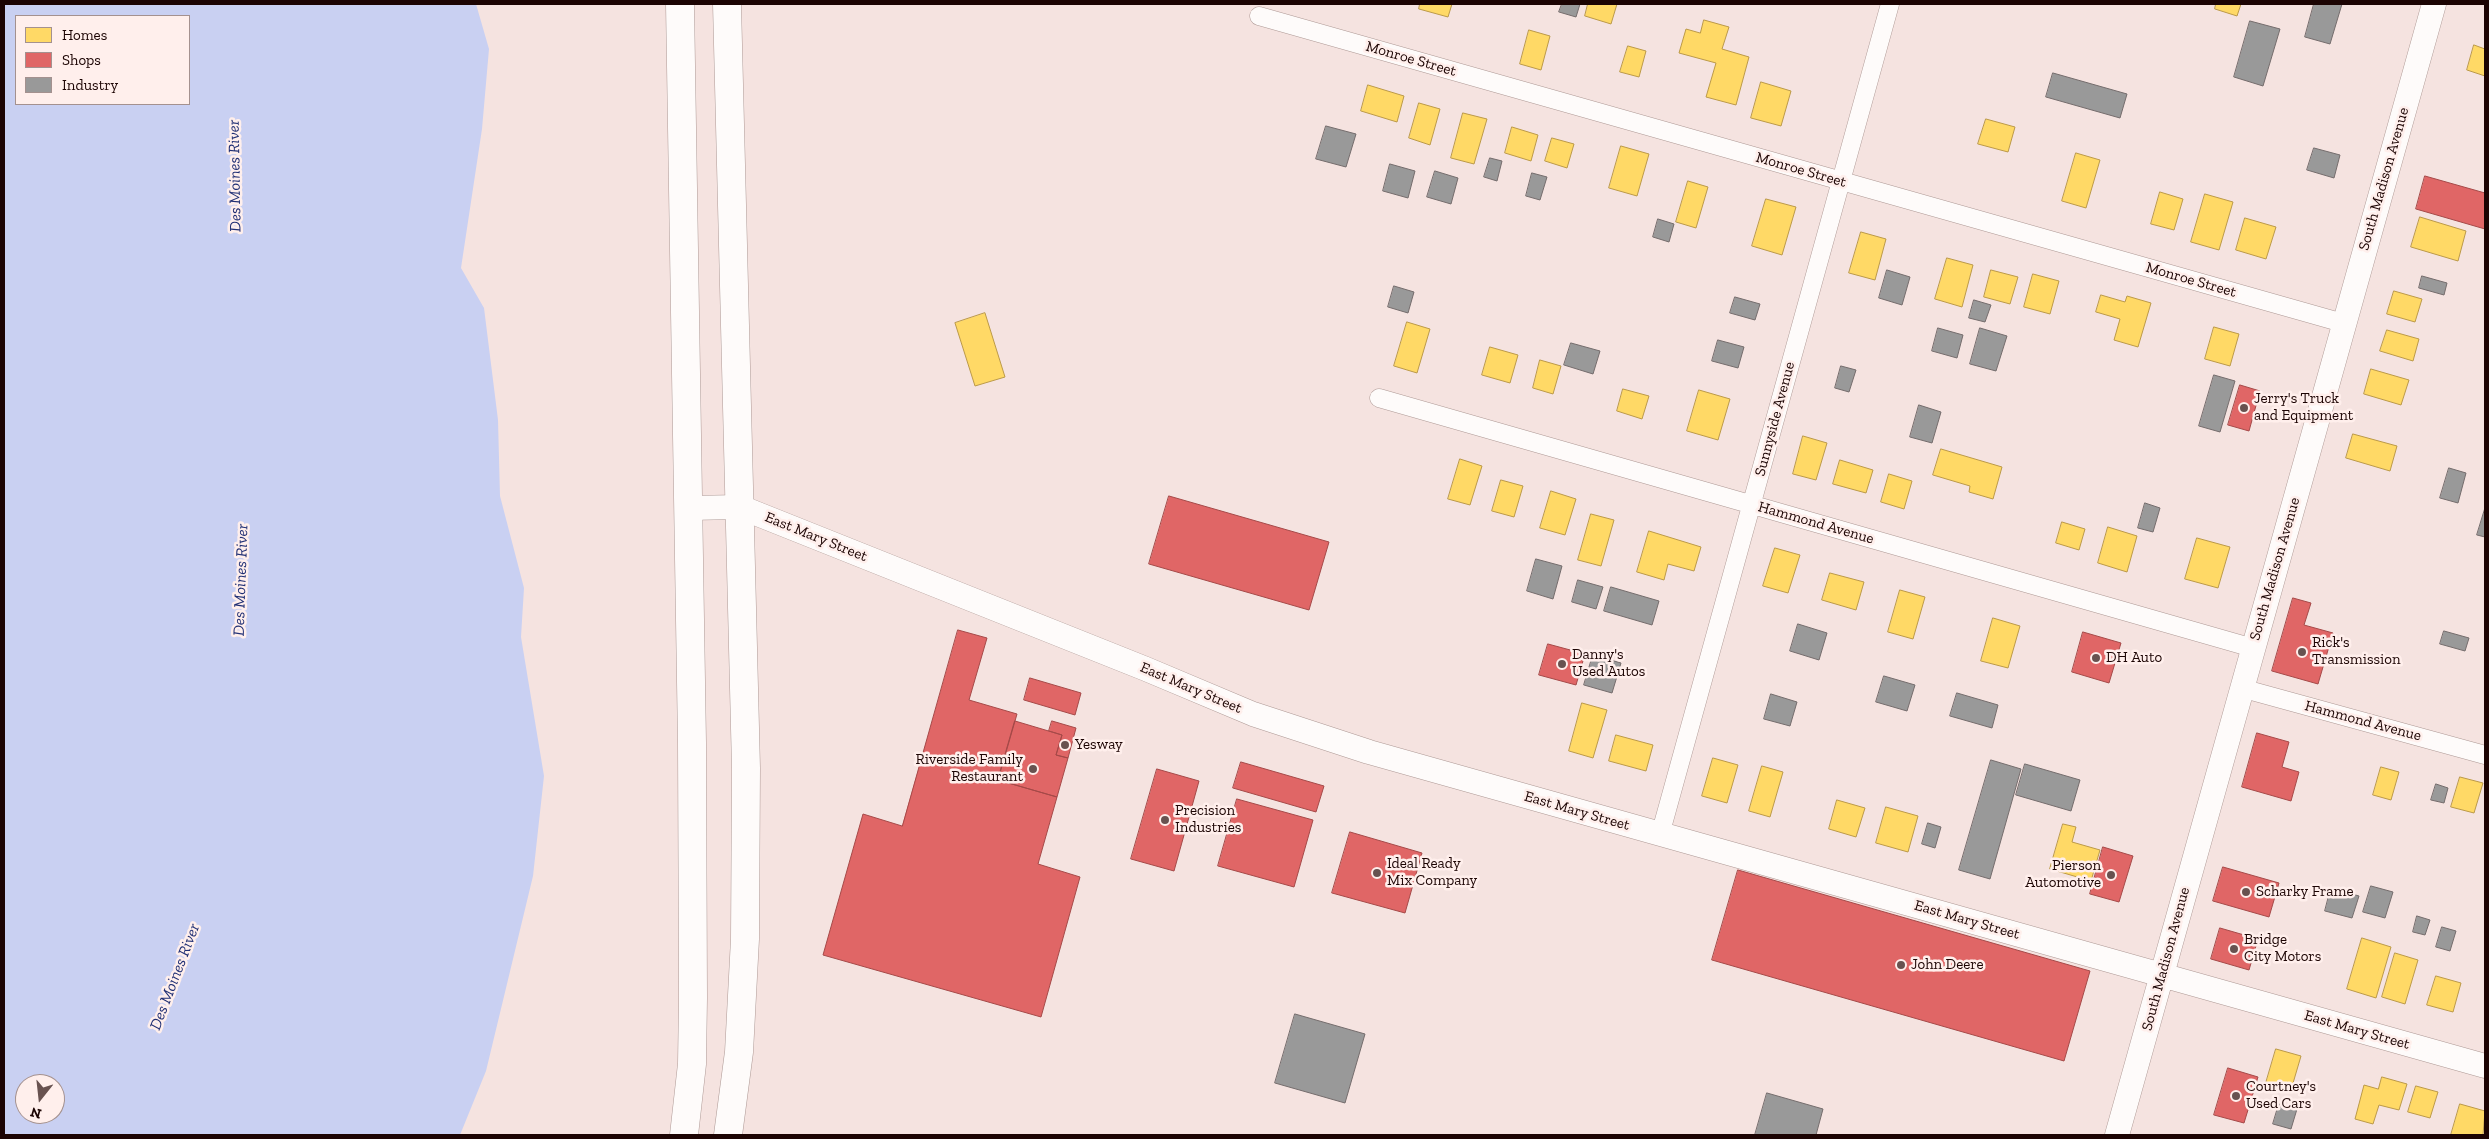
<!DOCTYPE html>
<style>
body{margin:0}
#map{position:relative;width:2489px;height:1139px;overflow:hidden;background:#f5e3e0;font-family:"Zilla Slab",serif}
canvas{display:block}
.frame{position:absolute;inset:0;border:5px solid #1c0403;pointer-events:none}
.legend{position:absolute;left:15px;top:15px;width:175px;height:90px;box-sizing:border-box;background:#ffefec;border:1px solid #a4918f;margin:0;padding:6px 9px;list-style:none;font-size:15px;color:#1c0403}
.legend li{display:flex;align-items:center;gap:10px;height:25px}
.legend b{width:25px;border:1px solid #a4918f}
.north{position:absolute;left:15px;top:1074px;width:50px;height:50px;box-sizing:border-box;background:#ffefec;border:1px solid #a4918f;border-radius:50%;rotate:196deg;font-size:14px;font-weight:700;line-height:20px;text-align:center;color:#1c0403}
.north::after{content:'';display:block;margin:auto;width:18px;height:22px;background:#685250;clip-path:polygon(50% 0,100% 100%,50% 72%,0 100%)}
</style>
<div id="map">
<canvas width="2489" height="1139"></canvas>
<div class="frame"></div>
<ul class="legend">
<li><b style="height:14px;background:#ffd966"></b>Homes</li>
<li><b style="height:14px;background:#e06666"></b>Shops</li>
<li><b style="height:14px;background:#999"></b>Industry</li>
</ul>
<div class="north">N</div>
</div>
<script>
const c = document.querySelector('canvas').getContext('2d');
c.lineJoin = 'round';
function fill(path, color) { c.fillStyle = color; c.fill(path, 'evenodd'); }
function stroke(path, color, width, dash) { c.strokeStyle = color; c.lineWidth = width; c.lineCap = dash ? 'butt' : 'round'; c.setLineDash(dash || []); c.stroke(path); }
function label(font, color, halo, rows, align = 'center') {
  c.font = font + ' "Zilla Slab",serif'; c.lineWidth = 5; c.setLineDash([]); c.textBaseline = 'middle'; c.strokeStyle = halo; c.fillStyle = color; for (const [text, x, y, turn = 0] of rows) {
    c.save(); c.translate(x, y); c.rotate((+turn || 0) * Math.PI / 180); c.textAlign = isNaN(turn) ? turn : align; if (halo) c.strokeText(text, 0, 0); c.fillText(text, 0, 0); c.restore();
  }
}
fill(new Path2D(`
 M4,4h472l13,45 -7,80 -21,139 23,40 14,112 2,76 24,92 -3,49 23,139 -11,100 -47,195 -26,64h-456zM16,16h173v88h-173zM25,1084h30v30h-30z`), '#c9d0f2');
const homes = new Path2D(`
 M1420,4h32l-4,13 -29,-8z
 M1588,4h29l-6,20 -26,-8z
 M2216,4h25l-4,12 -22,-7z
 M1704,20l25,7 -7,22 27,8 -13,48 -30,-8 10,-34 -37,-10 7,-24 14,4z
 M1529,30l21,6 -9,34 -21,-6z
 M2474,45l11,4v27l-18,-6z
 M1628,46l18,5 -7,26 -19,-5z
 M1761,82l30,9 -10,35 -30,-8z
 M1368,85l36,11 -7,26 -36,-11z
 M1419,103l21,6 -10,36 -21,-7z
 M1463,113l24,6 -13,45 -23,-6z
 M1986,119l29,8 -7,25 -30,-8z
 M1512,127l26,8 -7,26 -26,-8z
 M1552,138l22,6 -7,24 -22,-7z
 M1621,146l28,8 -12,42 -28,-8z
 M2076,153l24,7 -14,48 -24,-7z
 M1688,181l20,6 -12,41 -20,-6z
 M2160,192l23,7 -9,31 -23,-6z
 M2205,194l28,8 -14,48 -28,-8z
 M1766,199l30,8 -14,48 -30,-9z
 M2420,217l46,14 -8,30 -47,-14z
 M2245,218l31,9 -10,32 -30,-9z
 M1861,232l25,7 -11,41 -26,-7z
 M1947,258l26,7 -11,42 -27,-8z
 M1991,270l27,7 -8,27 -26,-7z
 M2033,274l26,7 -9,33 -26,-7z
 M2394,291l28,8 -7,23 -28,-8z
 M2101,295l24,7 2,-6 24,7 -13,44 -24,-7 6,-21 -24,-7z
 M985,313l20,64 -30,9 -20,-63z
 M1407,322l23,7 -13,44 -23,-7z
 M2214,327l25,7 -9,32 -25,-7z
 M2387,330l32,9 -6,22 -33,-10z
 M1490,347l28,8 -8,28 -28,-8z
 M1540,360l21,6 -8,28 -20,-6z
 M2371,369l38,11 -8,25 -37,-11z
 M1623,389l26,7 -7,23 -25,-8z
 M1699,390l31,9 -12,41 -31,-9z
 M2353,434l44,12 -7,25 -44,-13z
 M1803,436l24,7 -11,37 -23,-6z
 M1941,449l61,18 -9,32 -24,-7 1,-6 -37,-11z
 M1460,459l22,7 -12,39 -22,-6z
 M1840,460l33,10 -7,23 -33,-9z
 M1889,474l23,7 -8,28 -23,-7z
 M1501,480l22,6 -9,31 -22,-6z
 M1551,491l25,8 -11,36 -25,-7z
 M1591,514l23,6 -13,46 -23,-6z
 M2062,522l23,7 -6,21 -23,-7z
 M2108,527l29,9 -10,36 -29,-9z
 M1649,531l52,16 -7,24 -26,-7 -4,16 -27,-8z
 M2197,538l33,9 -12,41 -33,-9z
 M1775,548l25,7 -12,38 -25,-7z
 M1830,573l34,9 -8,28 -34,-10z
 M1900,590l25,7 -12,42 -25,-7z
 M1993,618l27,8 -12,42 -27,-7z
 M1582,703l25,7 -14,48 -24,-7z
 M1616,735l37,10 -7,26 -37,-10z
 M1713,758l25,7 -11,38 -25,-7z
 M1762,766l21,6 -13,45 -21,-6z
 M2381,767l18,5 -8,28 -18,-5z
 M2460,777l23,6 -9,30 -23,-6z
 M1837,800l28,8 -9,29 -27,-8z
 M1886,807l32,9 -10,36 -32,-9z
 M2063,824l13,3 -4,15 28,8 -9,31 -41,-12z
 M2362,938l29,9 -15,51 -29,-9z
 M2395,953l23,7 -13,44 -23,-7z
 M2436,976l25,7 -8,29 -26,-7z
 M2276,1049l25,7 -10,34 -25,-7z
 M2382,1077l25,7 -8,26 -20,-5 -6,19 -18,-5 9,-34 14,4z
 M2416,1086l22,6 -8,26 -22,-6z
 M2460,1104l25,7 -2,24h-32z`);
fill(homes, '#ffd966');
stroke(homes, '#bb9948', 1);
const shops = new Path2D(`
 M2425,176l60,17v36l-69,-20z
 M2240,385l20,6 -11,40 -21,-6z
 M1169,496l160,46 -20,68 -160,-46z
 M2293,598l18,5 -7,22 29,8 -15,51 -46,-13z
 M958,630l29,8 -18,62 48,14 -19,66 59,17 -19,67 42,13 -39,140 -218,-62 40,-141 39,12z
 M2083,632l38,11 -12,40 -37,-11z
 M1548,644l37,10 -9,31 -37,-10z
 M1030,678l51,15 -6,22 -51,-15z
 M1015,721l47,14 -6,20 12,3 -11,39 -59,-17z
 M1052,721l24,7 -8,30 -12,-3 6,-20 -13,-4z
 M2257,733l32,9 -7,25 17,5 -8,29 -49,-14z
 M1241,762l83,24 -8,26 -83,-24z
 M1157,769l42,12 -25,90 -43,-12z
 M1237,799l76,21 -19,67 -76,-21z
 M1350,832l72,21 -17,60 -73,-20z
 M2103,847l30,9 -14,46 -29,-8z
 M2223,867l56,16 -10,34 -56,-16z
 M1738,870l352,101 -26,90 -352,-101z
 M2220,928l38,11 -9,31 -38,-11z
 M2228,1068l30,9 -14,46 -30,-8z`);
fill(shops, '#e06666');
stroke(shops, '#a54948', 1);
const industry = new Path2D(`
 M1562,4h18l-4,13 -17,-5z
 M2314,4h28l-12,40 -25,-7z
 M2250,21l30,8 -17,57 -29,-9z
 M2053,73l74,21 -7,24 -74,-21z
 M1326,126l30,8 -10,33 -30,-8z
 M2314,148l26,7 -6,23 -27,-8z
 M1490,158l12,3 -5,20 -13,-4z
 M1390,164l25,7 -7,27 -25,-7z
 M1435,171l23,7 -7,26 -24,-7z
 M1532,173l15,4 -7,23 -14,-4z
 M1658,219l16,5 -5,18 -16,-5z
 M1887,270l23,7 -8,28 -23,-7z
 M2422,276l25,7 -3,12 -25,-7z
 M1394,286l20,6 -6,21 -20,-6z
 M1735,297l25,7 -5,16 -25,-7z
 M1974,300l17,5 -6,17 -16,-4z
 M1938,328l25,7 -6,23 -25,-7z
 M1980,328l27,8 -11,35 -26,-7z
 M1718,340l26,7 -6,21 -26,-7z
 M1571,343l29,8 -7,23 -29,-9z
 M1841,366l15,4 -7,22 -14,-4z
 M2214,375l21,6 -15,51 -21,-6z
 M1919,405l22,7 -9,31 -22,-6z
 M2449,468l17,5 -8,30 -18,-5z
 M2145,503l15,5 -7,24 -15,-4z
 M2485,508v29l-8,-2z
 M1536,559l26,7 -9,33 -26,-8z
 M1578,580l25,7 -7,22 -24,-7z
 M1611,587l48,14 -7,24 -48,-14z
 M1798,624l29,9 -8,27 -29,-9z
 M2444,631l25,7 -4,13 -25,-7z
 M1593,655l28,8 -9,30 -28,-8z
 M1884,676l31,9 -8,26 -31,-9z
 M1957,693l41,12 -6,23 -42,-12z
 M1771,694l26,8 -7,24 -26,-7z
 M1991,760l30,9 -31,110 -31,-9z
 M2025,764l55,16 -9,31 -55,-16z
 M2436,784l12,4 -4,15 -13,-3z
 M1928,823l13,4 -6,21 -13,-4z
 M2371,886l22,6 -8,26 -22,-6z
 M2331,888l28,8 -7,22 -27,-7z
 M2417,916l13,4 -5,15 -12,-3z
 M2442,927l14,4 -6,20 -14,-4z
 M1295,1014l70,20 -20,69 -70,-20z
 M1767,1093l56,16 -7,26h-61z
 M2279,1104l18,5 -6,20 -18,-5z`);
fill(industry, '#999');
stroke(industry, '#746c6c', 1);
const street = new Path2D(`
 M1259,16l1084,307
 M1379,398l874,250
 M2241,688l244,67
 M1660,835l230,-831`);
const secondary = new Path2D(`
 M688,508l52,-1 406,162 107,45 116,38 1116,314
 M2117,1135l317,-1131`);
const highway = new Path2D(`
 M680,4l12,739 1,255 -1,66 -8,71
 M727,4l19,764 -1,171 -6,113 -11,83`);
stroke(street, '#ae9995', 19);
stroke(secondary, '#ae9995', 25);
stroke(highway, '#ae9995', 29);
stroke(street, '#fefbfa', 18);
stroke(secondary, '#fefbfa', 24);
stroke(highway, '#fefbfa', 28);
for (const [x, y, r, color] of [
 [2244,408,5,"#685250"],
 [2302,652,5,"#685250"],
 [2096,658,5,"#685250"],
 [1562,664,5,"#685250"],
 [1065,745,5,"#685250"],
 [1033,769,5,"#685250"],
 [1165,820,5,"#685250"],
 [1377,873,5,"#685250"],
 [2111,875,5,"#685250"],
 [2246,892,5,"#685250"],
 [2234,949,5,"#685250"],
 [1901,965,5,"#685250"],
 [2236,1096,5,"#685250"]
]) { const dot = new Path2D(); dot.arc(x, y, r, 0, 2 * Math.PI); c.fillStyle = color; c.fill(dot); stroke(dot, '#ffefec', 2); }
label('15px', '#1c0403', '#ffefec', [
 ["Monroe Street",1411,59,16],
 ["Monroe Street",1801,170,16],
 ["South Madison Avenue",2384,179,-74],
 ["Monroe Street",2191,280,16],
 ["Sunnyside Avenue",1775,419,-75],
 ["Hammond Avenue",1816,523,16],
 ["East Mary Street",816,537,22],
 ["South Madison Avenue",2275,569,-74],
 ["East Mary Street",1191,688,23],
 ["Hammond Avenue",2363,721,15],
 ["East Mary Street",1577,811,16],
 ["East Mary Street",1967,920,16],
 ["South Madison Avenue",2166,959,-75],
 ["East Mary Street",2357,1030,16]
]);
label('15px', '#1c0403', '#ffefec', [
 ["Jerry's Truck",2254,399],
 ["and Equipment",2254,416],
 ["Rick's",2312,643],
 ["Transmission",2312,660],
 ["Danny's",1572,655],
 ["Used Autos",1572,672],
 ["DH Auto",2106,658],
 ["Yesway",1075,745],
 ["Riverside Family",1023,760,"right"],
 ["Restaurant",1023,777,"right"],
 ["Precision",1175,811],
 ["Industries",1175,828],
 ["Ideal Ready",1387,864],
 ["Mix Company",1387,881],
 ["Pierson",2101,866,"right"],
 ["Automotive",2101,883,"right"],
 ["Scharky Frame",2256,892],
 ["Bridge",2244,940],
 ["City Motors",2244,957],
 ["John Deere",1911,965],
 ["Courtney's",2246,1087],
 ["Used Cars",2246,1104]
], 'left');
label('italic 16px', '#202f74', '#ffefec', [
 ["Des Moines River",235,176,-91],
 ["Des Moines River",241,580,-88],
 ["Des Moines River",175,977,-69]
]);
</script>
